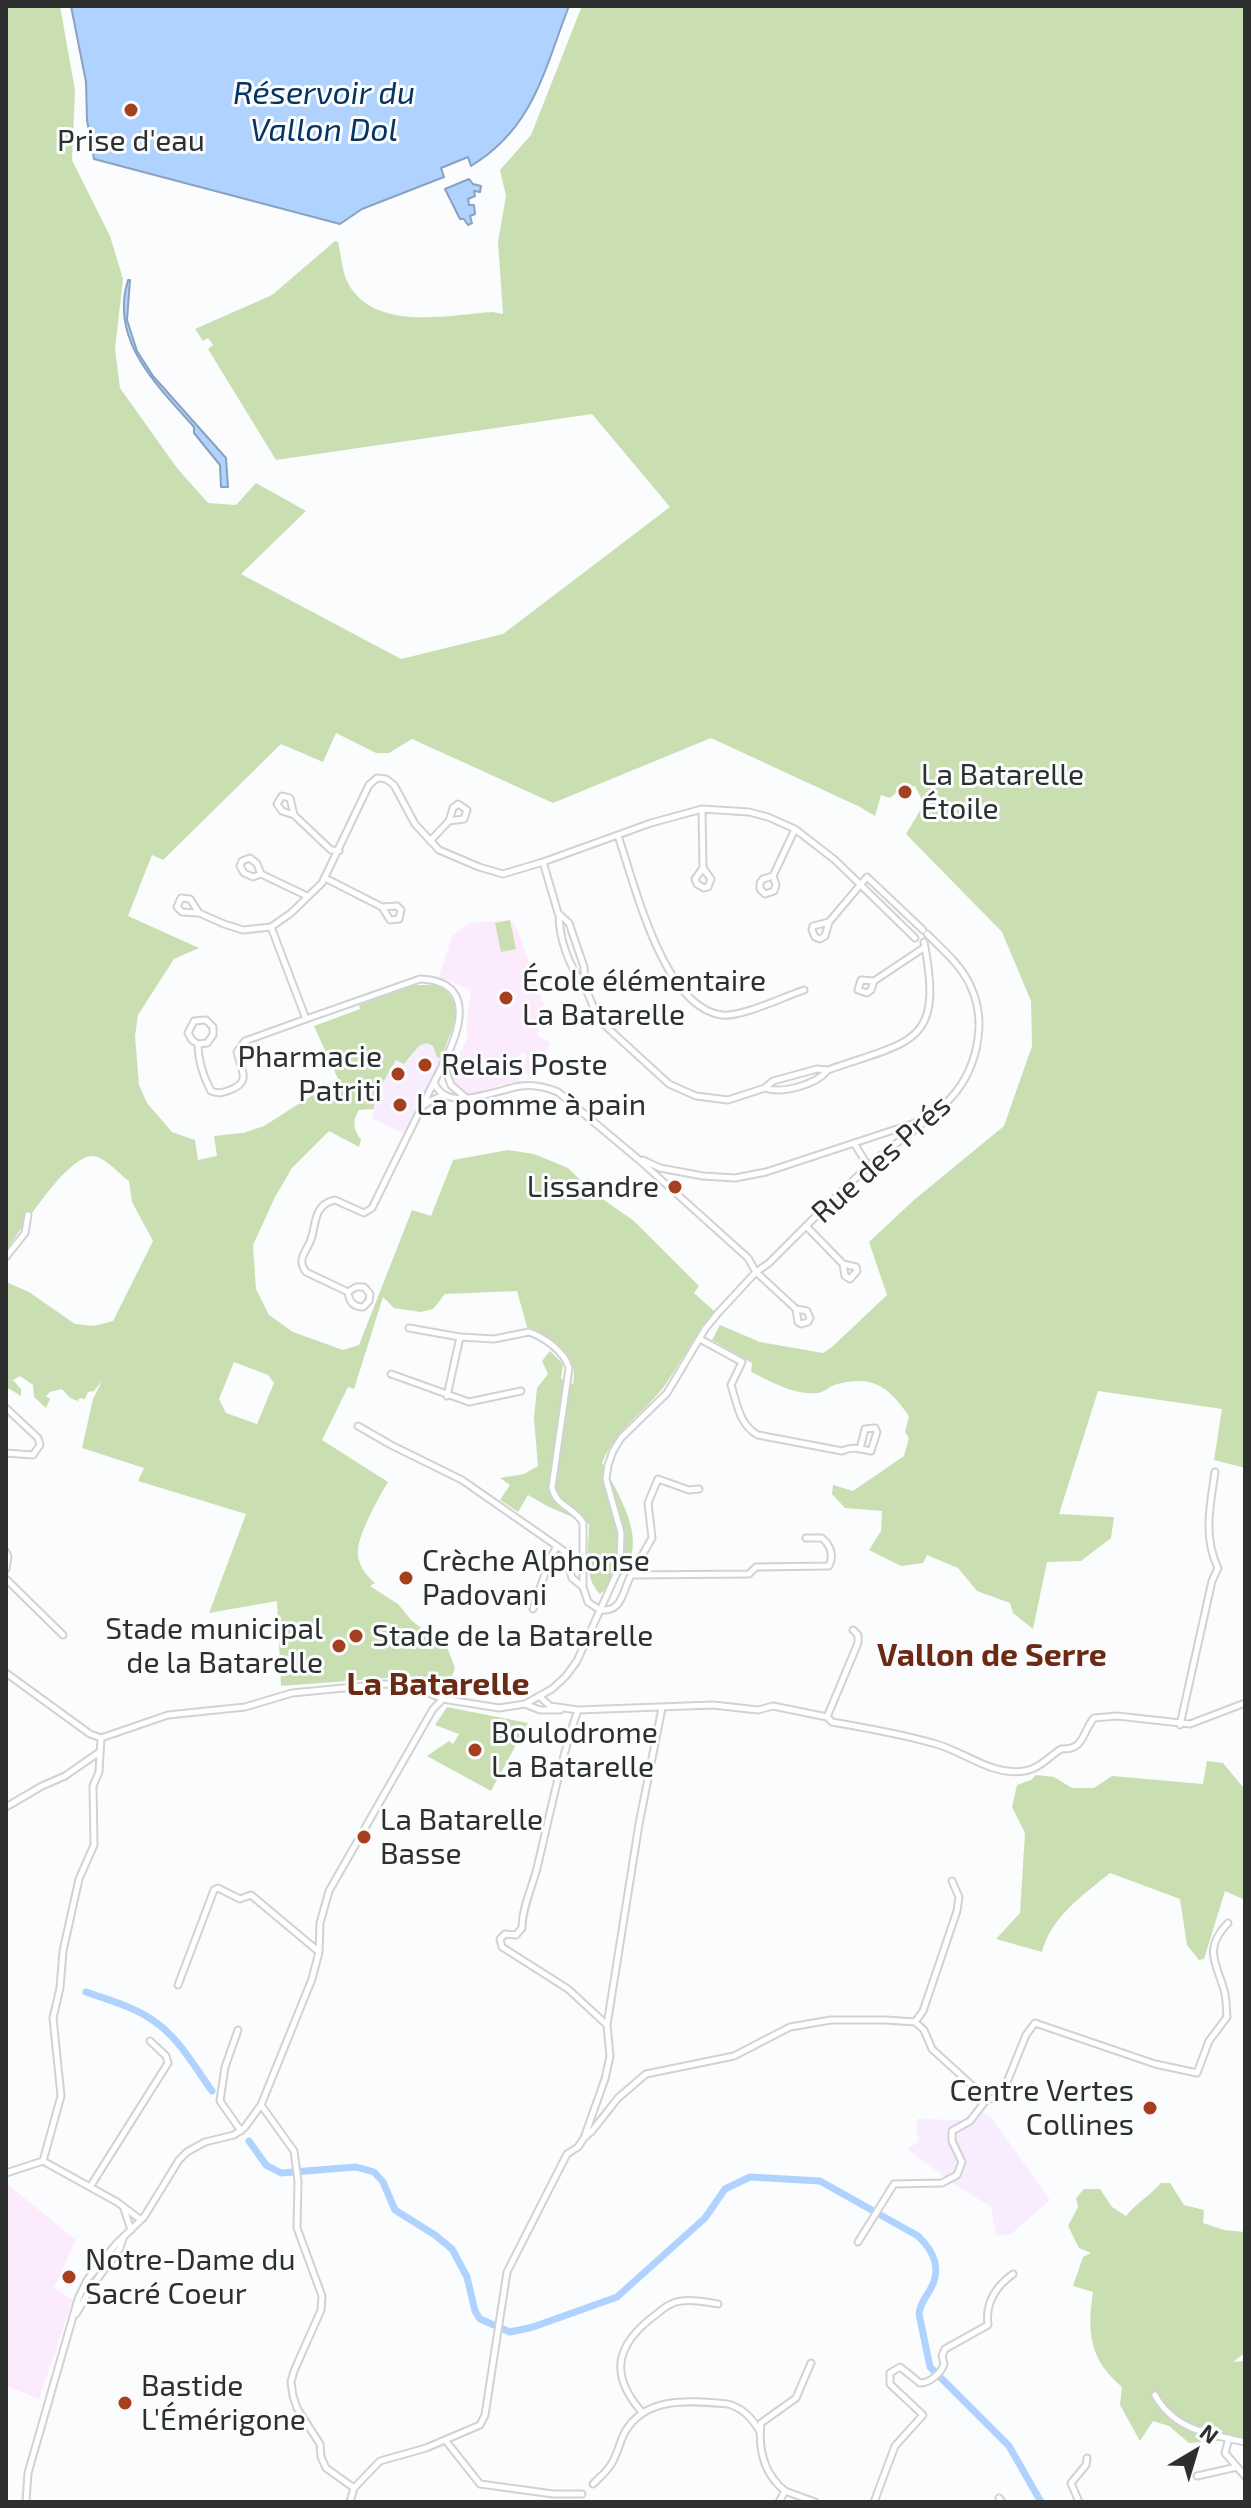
<!DOCTYPE html>
<meta charset="utf-8">
<style>
body{margin:0}
#map{position:relative;width:1251px;height:2508px;overflow:hidden;background:#fafcfd;font-family:"Exo 2",sans-serif}
canvas{display:block}
.frame{position:absolute;inset:0;border:8px solid #2e2f2f;pointer-events:none}
.north{position:absolute;left:1155px;top:2412px;width:80px;height:80px;-webkit-text-stroke:6px #fafcfd;paint-order:stroke;rotate:38deg;font-size:22px;font-weight:700;line-height:32px;text-align:center;color:#2e2f2f}
.north::after{content:'';display:block;margin:auto;width:28px;height:36px;background:#2e2f2f;clip-path:polygon(50% 0,100% 100%,50% 72%,0 100%)}
</style>
<div id="map">
<canvas width="1251" height="2508"></canvas>
<div class="frame"></div>
<div class="north">N</div>
</div>
<script>
const c = document.querySelector('canvas').getContext('2d');
c.lineJoin = 'round';
function fill(path, color) { c.fillStyle = color; c.fill(path, 'evenodd'); }
function stroke(path, color, width, dash) { c.strokeStyle = color; c.lineWidth = width; c.lineCap = dash ? 'butt' : 'round'; c.setLineDash(dash || []); c.stroke(path); }
function label(font, color, halo, rows, align = 'center') {
  c.font = font + ' "Exo 2",sans-serif'; c.lineWidth = 6; c.setLineDash([]); c.textBaseline = 'middle'; c.strokeStyle = halo; c.fillStyle = color; for (const [text, x, y, turn = 0] of rows) {
    c.save(); c.translate(x, y); c.rotate((+turn || 0) * Math.PI / 180); c.textAlign = isNaN(turn) ? turn : align; if (halo) c.strokeText(text, 0, 0); c.fillText(text, 0, 0); c.restore();
  }
}
fill(new Path2D(`
 M427,1043l6,3 4,11 5,2 -37,75 -32,-15 1,-21 18,-33 5,-5 11,1 11,-15z
 M977,2108l14,9 59,83 -39,34 -15,2 -5,-29 -38,-24 -46,-34 10,-6 2,-8 -2,-1v-15l46,1z`), '#f7edfe');
fill(new Path2D(`
 M510,920l7,8 28,80 -2,12 -6,15 14,8 -21,36 -7,-12 4,-12 -5,-3 -12,21 6,2 6,7 -19,2 -29,10 -7,-1 -13,-11 -3,-12 17,-33 -2,-11 5,-36 -32,-13 13,-41 18,-13z
 M6,2183l70,57 -22,48 19,12 -34,99 -33,-13z`), '#fcebfd');
fill(new Path2D(`
 M6,6h54l15,84 -3,70 38,76 13,43 -8,70 5,39 57,80 31,35 28,2 20,-22 50,28 -65,63 160,85 102,-25 167,-127 -78,-93 -316,46 -68,-111 5,-4 -5,-7 -5,3 -8,-12 77,-34 63,-54 3,1c3,12 4,26 8,37 24,54 101,36 147,33l10,2 -5,-72 8,-46 -6,-26 31,-35 51,-129h663v1462l-31,-8 8,-51 -124,-18 -39,123 55,3 -3,21 -30,23 -34,1 -14,67 -20,-16 -3,-10 -33,-12 -19,-23 -31,-13 -4,8 -22,3 -32,-16 12,-19 1,-20 -37,-3 -13,-14 1,-9 20,6 51,-35 5,-18 -4,-6 4,-16c-21,-30 -37,-42 -75,-31 -6,2 -10,8 -17,8 -24,2 -45,-11 -66,-21l1,-9 -40,-23 8,-15 40,17 63,11 9,-6 55,-52 -18,-53 45,-42 90,-74 28,-80 -1,-45 -29,-69 -96,-98 18,-30 -9,-18 -16,5 -9,7 -9,-3 -6,21 -15,-9 -149,-69 -158,65 -141,-64 -23,14h-13l-40,-20 -13,29 -42,-18 -118,116 -11,-5 -24,61 71,32 -25,11 -36,56 -3,21 4,49 8,18 25,29 23,8 3,20 19,-4 -3,-20 29,-3 21,-7 74,-47 -24,-53 46,-17 -1,-4 56,-20h23c34,21 10,46 4,74l-5,-2 -4,-11 -6,-3 -8,3 -15,18 -8,-4 -22,38v11l-15,1c-7,12 -6,18 2,30l-2,7 -30,-16 -37,37 -17,29 -22,48 3,44 13,26 24,17 50,18 16,-5 53,-135 19,6 22,-56 55,-10 26,4 34,14 26,25 40,28 65,65 -5,7 21,19c-20,23 -33,48 -50,73 -22,30 -48,42 -63,78 17,33 50,81 17,115 -5,6 -13,11 -19,16 -18,-18 -11,-47 -11,-70l-40,-17 -21,-12 -10,17 -18,-12 10,-15 -10,-7 24,-4 14,-8 -4,-48 3,-30 11,-14 -6,-13 8,-10 13,13 -2,15 12,5c7,-31 -22,-44 -46,-57l-10,-36 -72,3 -12,15 -12,3 -27,-4 -11,-11 -29,92 -6,-2 -26,53 66,42c-9,15 -32,55 -30,73 1,12 9,21 17,28l-5,3 28,18 14,17 35,26 8,21 -9,24 -35,-13 -23,-1 -107,8 -4,-85 -68,12 37,-99 -108,-33 6,-13 -62,-20 11,-49 9,-18 -8,10 -6,1 -3,7 -5,-1 -2,3 -8,-3 -8,-9 -12,3 -4,4 4,3 -4,9 -12,-11 -1,-12 -13,-9 -7,4 8,9v7l-15,-9v-105l23,10 46,32 19,2 19,-5 40,-80 -21,-39 -3,-21c-10,-7 -24,-24 -36,-25 -26,-1 -72,74 -87,95zM234,1362l34,13 6,8 -17,41 -31,-11 -7,-14z
 M510,920l6,29 -15,3 -6,-29z
 M447,1707l81,16 -37,68 -64,-35 22,-15 4,3 6,-10 -24,-9z
 M1207,1761l16,2 19,23 3,1v113l-20,-9 -21,68 -5,1 -12,-15 -7,-46 -70,-26c-27,22 -59,44 -68,79l-46,-13 24,-26 5,-80 -13,-26 5,-22 14,-5 5,-5 18,2 18,11h22l18,-12 91,8z
 M1161,2183h9l14,22 20,5 -1,13 21,7 21,2v121l-12,9 12,-1v78l-56,4 -20,-17 -16,-5 -13,20 -20,-36 2,-18c-33,-28 -35,-55 -29,-95l-20,-6 10,-29 8,-4 -12,-5 -11,-22 10,-19 -2,-9 8,-9h16l12,18 14,9c10,-13 24,-20 35,-33z`), '#c9dfb1');
const water = new Path2D(`
 M71,6h498c-25,64 -35,122 -98,160l-3,-9 -27,11 3,9 -82,32 -22,15 -246,-65 -7,-39 -1,-38z
 M469,179l4,5 8,2 -1,6 -6,-1 1,5 -7,3 1,6h5l1,9 -5,2 2,7 -4,2 -4,-6h-4l-15,-30z
 M128,280h2l-3,40 10,31 16,25 73,82 2,29h-7l-1,-22 -26,-32v-6c-36,-41 -85,-86 -66,-147z`);
fill(water, '#afd3fe');
stroke(water, '#88a2c0', 2);
stroke(new Path2D(`
 M86,1992c22,8 46,14 65,27 27,17 43,47 61,72
 M249,2141l17,24 15,8 75,-6 18,5 9,10 12,28 40,25 17,14 15,28 8,34 5,8 30,13 23,-5 84,-30 88,-79 20,-29 25,-12 70,4 98,55c16,15 24,34 12,54 -5,8 -10,14 -11,24l11,53 79,79 32,56`), '#afd3fe', 7);
const street = new Path2D(`
 M702,809l1,59 8,11 -3,8 -4,1 -7,-4 -2,-5 8,-11
 M294,815l-4,-17 -8,-2 -5,8 5,7 12,4 37,35 8,1
 M618,836c17,48 45,172 104,179 20,2 61,-18 82,-25
 M430,841l19,-20 15,-2 3,-9 -9,-6 -5,4 -4,13
 M543,862l15,51 11,10 15,44 1,20 14,33 70,64 27,12 32,4 37,-12 8,-7 44,-12 11,1c85,-30 116,-25 96,-128
 M261,874l-4,-10 -7,-6 -8,3 -2,5 4,7 9,4 8,-3 46,22
 M773,876l-10,3 -3,4v6l5,5 9,-3 2,-6 -3,-9 22,-47
 M325,878l57,29 15,-1 4,4 -2,9 -9,1 -8,-13
 M199,913l-17,-1 -5,-5 4,-9 9,1 9,14 25,11 19,6 28,-3 20,-14 31,-30 47,-98 8,-7 9,1 8,6 21,39 24,26 40,17 24,7 40,-12 108,-39 51,-14 47,3 19,5 27,12 40,31 80,78
 M559,914c0,25 10,52 25,72
 M829,922l-16,4 -1,4 3,7 5,2 5,-3 4,-14 38,-45 56,53
 M271,927l35,92 114,-40c67,3 32,69 14,103 12,33 64,7 87,4 13,-2 25,1 37,6l80,67 110,99 8,14 40,37 2,13 3,2 7,-2 2,-4 -3,-7 -11,-2
 M874,981l-13,-1 -3,10 9,3 4,-3 3,-9 51,-34
 M198,1044l9,-1 6,-8v-8l-7,-7 -12,1 -6,12 4,7 6,4c0,16 5,32 13,47 8,3 11,2 19,-1 22,-8 11,-21 7,-38l8,-11 61,-22
 M443,1063l8,22 14,12
 M765,1088c17,6 50,-3 62,-17
 M423,1106l7,-5 14,-6
 M854,1143l14,23
 M643,1160l17,8 43,8 32,2 31,-6 152,-50
 M807,1227l36,37 13,3 1,4 -7,8 -5,-3 -2,-12
 M6,1257l19,-24 3,-18
 M348,1292c1,9 5,15 15,15l6,-6 1,-7 -6,-7h-8l-8,5 -42,-20c-11,-14 3,-22 6,-36 4,-15 3,-32 23,-36l29,13 8,-5 61,-124
 M409,1328l51,9 34,2 35,-7c15,5 36,20 40,36l-17,119c3,19 22,20 31,36v64
 M700,1339l42,23 -11,23c6,19 9,41 27,50l84,16c11,-5 18,-2 29,0l6,-19 -2,-4 -10,1 -5,20
 M391,1374l78,28 52,-11
 M447,1396l13,-59
 M6,1408l32,30 2,7 -7,10 -27,-2
 M358,1426l33,19 71,35 102,71 8,27 11,9 5,15 12,8
 M6,1552l2,5 -2,12
 M631,1575l21,-37 -4,-35 10,-24 31,11 10,-1
 M6,1579l57,56
 M533,1609l17,-50 7,-13
 M600,1610c23,2 22,-18 31,-35l118,-1 7,-7 73,-1c5,-11 2,-20 -7,-28h-16
 M6,1673l84,61 11,4
 M539,1696l11,10 28,4 135,-5 45,5 15,-4 54,11 5,5c35,6 70,12 104,22 29,8 56,32 88,27 15,-2 26,-15 37,-22 24,1 21,-17 33,-31l23,-2 73,8 55,-21
 M525,1704l15,6h20
 M827,1717l31,-74v-8l-5,-5
 M1180,1725l32,-144 6,-13c-15,-31 -8,-62 -3,-96
 M101,1738l67,-23 77,-8 47,-14 93,-9 30,3 28,12 56,9 26,-4 27,-15 14,-13 11,-15 43,-95 1,-33 -15,-54 2,-14 5,-14 8,-13 46,-45 38,-64 13,-16 38,-41 13,-9c36,-36 72,-73 110,-106 22,-18 47,-34 67,-54 30,-29 43,-79 24,-118 -9,-20 -28,-36 -43,-51
 M6,1807l36,-21 23,-10 33,-23
 M178,1985l36,-95 4,-2 22,11 11,-4 67,56
 M915,2022l8,-11 34,-100 2,-14 -7,-16
 M607,2025l32,-201 23,-116
 M238,2030l-13,37 -5,34 21,30
 M261,2105l33,46 4,30 -1,47 25,68 -1,14 -27,61 -3,11 2,14 4,12 23,36 1,13 5,11 28,20
 M585,2137l7,-6 26,-33 28,-24 88,-18 56,-29 41,-7h55l29,2 9,8 8,19 55,50 10,-1 6,-6 23,-57 9,-12 120,41 42,9 12,-32 18,-24c-1,-8 0,-18 -3,-27 -8,-28 -21,-41 4,-67
 M43,2161l18,-65 -8,-78 7,-30 3,-37 16,-72 15,-34 -1,-59 6,-14 2,-34
 M43,2161l74,41 24,18
 M6,2173l37,-12
 M90,2187l78,-124 -2,-7 -16,-15
 M124,2209l7,21
 M858,2242l36,-58 48,-1 15,-8 5,-13 -10,-21v-10l18,-10 17,-22
 M76,2314l17,-29 27,-37 3,-10
 M1155,2395c19,35 54,39 90,47
 M641,2411c-32,-37 -25,-66 13,-95 8,-6 16,-14 27,-15 11,-2 26,1 37,3
 M1229,2438l-4,15 20,23
 M446,2441l34,43 73,10h29
 M1197,2476l40,-9
 M593,2484c7,-7 16,-14 20,-23 5,-9 7,-20 12,-29 21,-37 67,-31 103,-28 15,4 25,15 32,28
 M785,2491c-21,-17 -27,-41 -24,-68l35,-25 15,-35
 M999,2498l3,4
 M26,2502l2,-29 50,-174 9,-19 29,-36 28,-27 35,-57 8,-8 18,-10 29,-7 11,-8 16,-22 51,-126 7,-27 1,-29 9,-32 104,-182 10,-10
 M350,2502l4,-14 26,-27 46,-13 54,-23 5,-10 22,-143 60,-118 11,-7 6,-9 21,-59 5,-23 -3,-31 -39,-36 -66,-42 -2,-8 5,-5 11,1 6,-7c0,-20 10,-40 15,-60 13,-53 23,-107 41,-158
 M779,2502l6,-11 30,11
 M874,2502l21,-56 28,-31 -33,-31v-11l10,-6 20,16c10,0 21,-10 24,-19l-2,-8 3,-7 43,-24c-3,-22 7,-38 25,-51
 M1079,2502l-8,-19 15,-18 1,-7`);
stroke(street, '#d1d2d4', 9);
stroke(street, '#fff', 5);
for (const [x, y, r, color] of [
 [131,110,8,"#a63f1d"],
 [905,792,8,"#a63f1d"],
 [506,998,8,"#a63f1d"],
 [425,1065,8,"#a63f1d"],
 [398,1074,8,"#a63f1d"],
 [400,1105,8,"#a63f1d"],
 [675,1187,8,"#a63f1d"],
 [406,1578,8,"#a63f1d"],
 [356,1636,8,"#a63f1d"],
 [339,1646,8,"#a63f1d"],
 [475,1750,8,"#a63f1d"],
 [364,1837,8,"#a63f1d"],
 [1150,2108,8,"#a63f1d"],
 [69,2277,8,"#a63f1d"],
 [125,2403,8,"#a63f1d"]
]) { const dot = new Path2D(); dot.arc(x, y, r, 0, 2 * Math.PI); c.fillStyle = color; c.fill(dot); stroke(dot, '#fafcfd', 3); }
label('30px', '#2e2f2f', '#fafcfd', [
 ["Prise d'eau",131,141,"center"],
 ["La Batarelle",921,775],
 ["Étoile",921,809],
 ["École élémentaire",522,981],
 ["La Batarelle",522,1015],
 ["Pharmacie",382,1057,"right"],
 ["Patriti",382,1091,"right"],
 ["Relais Poste",441,1065],
 ["La pomme à pain",416,1105],
 ["Lissandre",659,1187,"right"],
 ["Crèche Alphonse",422,1561],
 ["Padovani",422,1595],
 ["Stade municipal",323,1629,"right"],
 ["de la Batarelle",323,1663,"right"],
 ["Stade de la Batarelle",372,1636],
 ["Boulodrome",491,1733],
 ["La Batarelle",491,1767],
 ["La Batarelle",380,1820],
 ["Basse",380,1854],
 ["Centre Vertes",1134,2091,"right"],
 ["Collines",1134,2125,"right"],
 ["Notre-Dame du",85,2260],
 ["Sacré Coeur",85,2294],
 ["Bastide",141,2386],
 ["L'Émérigone",141,2420]
], 'left');
label('30px', '#2e2f2f', '#fafcfd', [
 ["Rue des Prés",881,1159,-42]
]);
label('italic 32px', '#053362', '#fafcfd', [
 ["Réservoir du",324,93],
 ["Vallon Dol",324,130]
]);
label('bold 32px', '#6c2a15', '#fafcfd', [
 ["Vallon de Serre",992,1655],
 ["La Batarelle",438,1684]
]);
</script>
